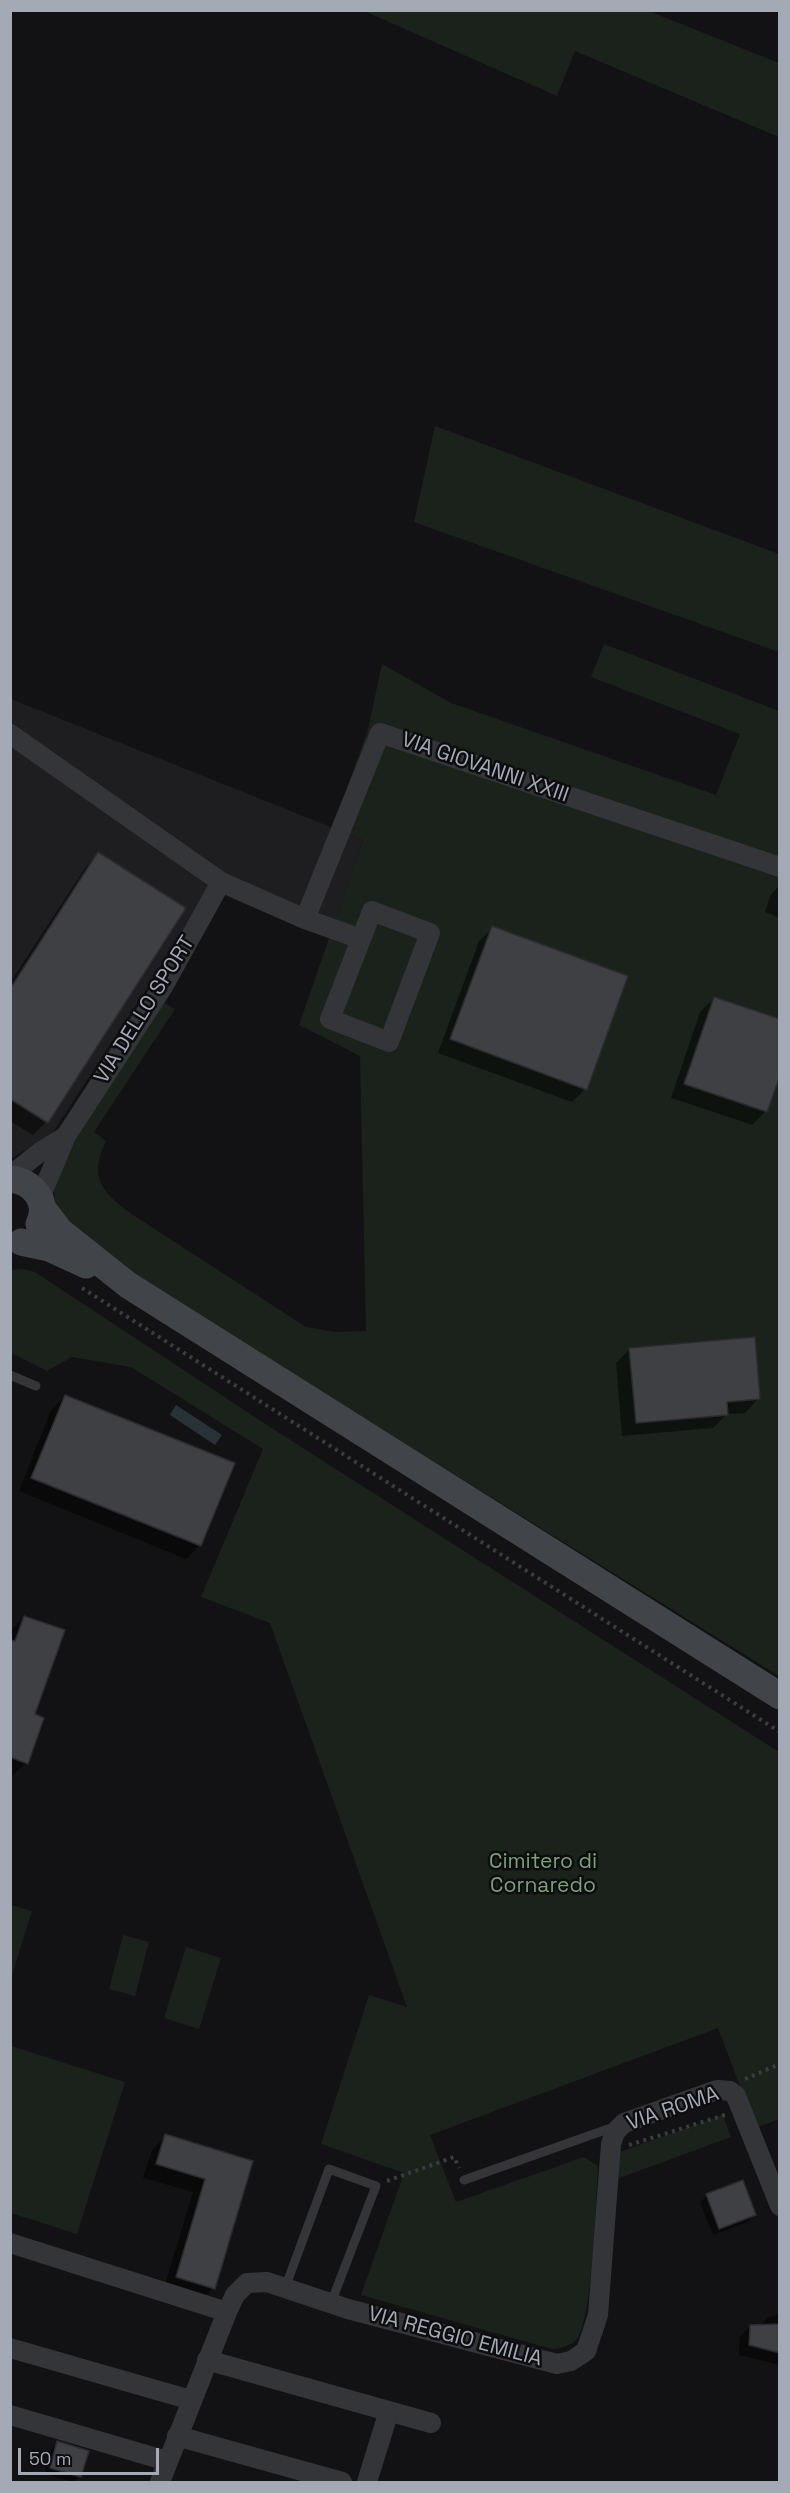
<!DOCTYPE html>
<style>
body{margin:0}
#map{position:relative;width:790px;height:2493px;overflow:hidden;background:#121214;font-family:"Space Grotesk",sans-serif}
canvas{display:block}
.frame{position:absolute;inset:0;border:12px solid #a3aab6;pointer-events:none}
.scale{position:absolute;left:18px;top:2448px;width:141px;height:27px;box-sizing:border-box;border:3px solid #a3aab6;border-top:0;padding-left:8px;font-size:18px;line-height:21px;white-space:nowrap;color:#a3aab6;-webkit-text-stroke:4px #0d0d0f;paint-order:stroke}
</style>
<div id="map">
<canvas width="790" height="2493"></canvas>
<div class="frame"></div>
<div class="scale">50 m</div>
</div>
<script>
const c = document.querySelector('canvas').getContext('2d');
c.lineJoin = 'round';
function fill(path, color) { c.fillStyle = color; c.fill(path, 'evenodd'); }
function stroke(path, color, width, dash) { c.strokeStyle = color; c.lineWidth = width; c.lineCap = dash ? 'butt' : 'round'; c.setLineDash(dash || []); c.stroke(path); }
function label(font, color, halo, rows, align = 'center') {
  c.font = font + ' "Space Grotesk",sans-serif'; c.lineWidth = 5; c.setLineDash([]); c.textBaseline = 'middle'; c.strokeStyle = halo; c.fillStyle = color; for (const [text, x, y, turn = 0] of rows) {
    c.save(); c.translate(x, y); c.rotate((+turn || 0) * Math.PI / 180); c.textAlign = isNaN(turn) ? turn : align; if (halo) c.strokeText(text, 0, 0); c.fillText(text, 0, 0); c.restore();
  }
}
fill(new Path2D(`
 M11,699l352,141 -33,96 -115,-52 -162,248 -42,27z`), '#1e1e21');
fill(new Path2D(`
 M364,11h285l130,52v74l-204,-86 -18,45z
 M435,426l344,128v98l-365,-130z
 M604,644l175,67v965l-631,-392c-25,-17 -84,-49 -92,-77 -5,-17 1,-30 6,-46l101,-159 12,7 -81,123 12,9c-17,36 -6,49 24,72l176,114 29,5 31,-1 -6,-275 -61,-31 64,-185 -30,-12 35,-99 14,-65 69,39 265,92 24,-61 -149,-57z
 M23,1269l12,3 235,155 509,325v367l-23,9 -38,-100 -288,107 26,67 128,-45 14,9c-2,31 -5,152 -21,173 -6,7 -16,9 -25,10l-191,-54 43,-122 -83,-29 48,-149 38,12 -137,-384 -69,-26 62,-148 -132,-82 -59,-10 -25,14 -36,-18 -1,-83z
 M11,1905l21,6 -21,67 -1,-73z
 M123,1935l26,7 -14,54 -26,-7z
 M186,1947l35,11 -22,71 -35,-11z
 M11,2046l114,36 -48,152 -66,-21z
 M723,2115l8,22 -117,43 3,-27z`), '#1a221b');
fill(new Path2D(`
 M176,1405l46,30 -7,10 -45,-30z`), '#283338');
fill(new Path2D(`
 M98,854l-52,268 -13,13 -23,-14v-138l75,-115z
 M778,887h2v31l-15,-6 6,-18z
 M493,928l92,161 -13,13 -134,-49 41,-112z
 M714,998l52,113 -14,14 -81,-27 29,-86z
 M630,1349l128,50 -13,14 -18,1 -14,14 -91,8 -6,-73z
 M65,1396l135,149 -14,14 -167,-68 32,-81z
 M24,1617l9,98 -7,48 -14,13 -2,5v-150z
 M166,2136l86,26 -39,126 -13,14 -37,-11 30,-99 -50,-14 9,-28z
 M707,2196l47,19 -6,7 -35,13 -13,-33z
 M780,2314v51l-41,-10 1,-18 10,-11h10l7,-8z
 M57,2443l23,33 -7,6 -29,-8 7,-24z`), '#0007');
const building = new Path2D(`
 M98,852l88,56 -138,215 -38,-24v-110z
 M492,926l136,50 -41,114 -137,-51z
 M714,997l66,22v57l-13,36 -83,-28z
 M755,1337l5,62 -33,3 1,13 -92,8 -7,-75z
 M65,1395l170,68 -34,83 -170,-68z
 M24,1616l41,14 -30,84 9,4 -16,46 -18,-7v-117l5,1z
 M165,2134l88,27 -38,128 -39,-12 29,-98 -49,-15z
 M743,2180l13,35 -37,14 -13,-35z
 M780,2324v29l-31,-8 1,-20z
 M57,2441l32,10 -8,26 -31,-9z`);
fill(building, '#3e4044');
stroke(building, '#2c2c30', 1.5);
stroke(new Path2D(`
 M82,1288l698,444
 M745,2079l35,-15
 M629,2145l96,-30
 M387,2181l67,-24 5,11`), '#393c40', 4, [3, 4.5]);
stroke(new Path2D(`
 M10,1375l26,11
 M464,2180l144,-51 7,3
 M285,2288l44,-119 47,17 -45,117`), '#333539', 9);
stroke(new Path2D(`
 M10,734l211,148 84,37 56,20
 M372,911l58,22 -41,109 -59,-23z
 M305,919l75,-186 400,134
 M10,1176l30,-24 26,-16
 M40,1198l26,-62 98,-151 57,-103
 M10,2243l217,69
 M10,2348l181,52
 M207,2360l224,63
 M10,2415l157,46
 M177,2436l165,46
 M160,2482l67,-170 8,-17 12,-12 20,-1 81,27 209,55 14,-3 15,-10 12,-36 13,-171 4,-12 9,-9 93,-33 13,1 6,5 44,110
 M367,2482l22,-71`), '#333539', 20);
stroke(new Path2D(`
 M10,1179c23,2 40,23 29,45
 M43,1209l17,22 68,54 652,411
 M21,1242l28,6 37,17`), '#414449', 27);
label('21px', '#a3aab6', '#0d0d0f', [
 ["VIA GIOVANNI XXIII",485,768,19],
 ["VIA DELLO SPORT",145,1010,-58],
 ["VIA ROMA",673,2109,-19],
 ["VIA REGGIO EMILIA",455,2337,15]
]);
label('21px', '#7aa278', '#0d0d0f', [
 ["Cimitero di",543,1862],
 ["Cornaredo",543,1886]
]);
</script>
